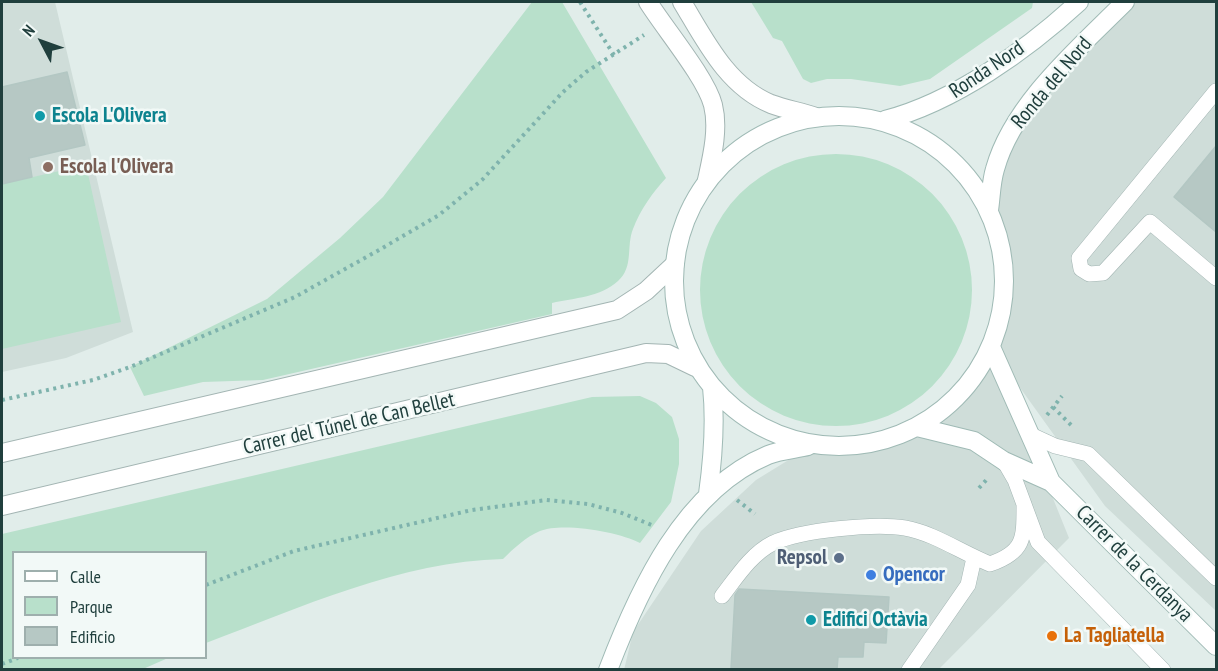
<!DOCTYPE html>
<meta charset="utf-8">
<style>
body{margin:0}
#map{position:relative;width:1218px;height:671px;overflow:hidden;background:#e1edea;font-family:"PT Sans Narrow",sans-serif}
canvas{display:block}
.frame{position:absolute;inset:0;border:3px solid #203f3d;pointer-events:none}
.legend{position:absolute;left:12px;top:551px;width:195px;height:108px;box-sizing:border-box;background:#f2f9f7;border:2px solid #9eafad;margin:0;padding:8px 10px;list-style:none;font-size:18px;color:#203f3d}
.legend li{display:flex;align-items:center;gap:12px;height:30px}
.legend b{width:30px;border:2px solid #9eafad}
.north{position:absolute;left:12px;top:12px;width:60px;height:60px;-webkit-text-stroke:4px #f2f9f7;paint-order:stroke;rotate:311deg;font-size:16px;font-weight:700;line-height:24px;text-align:center;color:#203f3d}
.north::after{content:'';display:block;margin:auto;width:21px;height:27px;background:#203f3d;clip-path:polygon(50% 0,100% 100%,50% 72%,0 100%)}
</style>
<div id="map">
<canvas width="1218" height="671"></canvas>
<div class="frame"></div>
<ul class="legend">
<li><b style="height:8px;background:#fff"></b>Calle</li>
<li><b style="height:16px;background:#b8e0cb"></b>Parque</li>
<li><b style="height:16px;background:#b6c8c4"></b>Edificio</li>
</ul>
<div class="north">N</div>
</div>
<script>
const c = document.querySelector('canvas').getContext('2d');
c.lineJoin = 'round';
function fill(path, color) { c.fillStyle = color; c.fill(path, 'evenodd'); }
function stroke(path, color, width, dash) { c.strokeStyle = color; c.lineWidth = width; c.lineCap = dash ? 'butt' : 'round'; c.setLineDash(dash || []); c.stroke(path); }
function label(font, color, halo, rows, align = 'center') {
  c.font = font + ' "PT Sans Narrow",sans-serif'; c.lineWidth = 5; c.setLineDash([]); c.textBaseline = 'middle'; c.strokeStyle = halo; c.fillStyle = color; for (const [text, x, y, turn = 0] of rows) {
    c.save(); c.translate(x, y); c.rotate((+turn || 0) * Math.PI / 180); c.textAlign = isNaN(turn) ? turn : align; if (halo) c.strokeText(text, 0, 0); c.fillText(text, 0, 0); c.restore();
  }
}
fill(new Path2D(`
 M2,2h53l78,330 -67,26 -64,14z
 M1125,2h91v609l-111,-105 -112,-156 76,188 -130,131 -315,1 9,-38 68,-101 55,-51 57,-35 61,-2 43,-16 74,-80 10,-37 4,-32 -4,-31 -12,-37 15,-66z`), '#cfddd9');
fill(new Path2D(`
 M532,2h30l104,176c-13,14 -26,32 -33,51 -7,17 1,38 -15,52 -17,16 -44,17 -66,22v11l-289,66 -60,2 -59,14 -14,-29 137,-68 73,-61 43,-41z
 M751,2h282l-1,6 -102,71 -30,7 -49,-7h-24l-16,4 -8,-4 -21,-38 -9,-3z
 M700 290a136 136 0 1 1 272 0a136 136 0 1 1-272 0Z
 M86,165l35,157 -119,27v-165z
 M640,396l16,7 16,14 7,22v25l-8,38 -31,41c-21,-11 -77,-21 -100,-12 -14,6 -26,17 -37,28 -101,2 -204,49 -297,84v-91h-192v106h154l-25,11h-141v-135l590,-137z`), '#b8e0cb');
const building = new Path2D(`
 M67,72l18,73 -56,13 3,19 -30,7v-97z
 M1216,146v86l-42,-35z
 M739,589l150,8 -3,46 -22,-1 -1,15h-25l-1,12h-106l4,-74z`);
fill(building, '#b6c8c4');
stroke(building, '#b3c7c3', 1.5);
const service = new Path2D(`
 M1216,91l-137,167 2,11 8,5 14,-1 47,-51 66,56
 M1029,434l26,12 33,8 128,124
 M1004,461l11,19 23,62 125,128
 M722,596c14,-18 29,-42 51,-53 28,-13 102,-20 132,-15 29,5 57,25 85,36 35,-12 34,-26 34,-60
 M909,670l59,-85 6,-27`);
const tertiary = new Path2D(`
 M648,2c17,27 58,76 65,103 6,24 -1,52 -6,75
 M682,2c23,38 45,84 89,102 14,5 30,8 45,13
 M2,453l615,-143 29,-19 29,-27
 M2,506l644,-153 22,1 27,13`);
const secondary = new Path2D(`
 M674 281a165 165 0 1 1 330 0a165 165 0 1 1-330 0Z
 M885,120c69,-18 142,-70 194,-118
 M989,210c2,-13 2,-28 6,-41 18,-65 84,-121 130,-167
 M991,347l60,135
 M917,427l57,14 30,20 47,21 165,164
 M708,494c5,-36 8,-70 4,-107
 M608,670c31,-81 76,-180 160,-215 12,-5 28,-6 40,-9`);
stroke(service, '#a3b5b3', 16);
stroke(tertiary, '#a3b5b3', 20);
stroke(secondary, '#9fbab5', 20);
stroke(new Path2D(`
 M580,2l34,53
 M2,400l91,-20 37,-13 165,-70 84,-47 60,-35 43,-35 81,-88 23,-20 58,-37
 M1053,407l19,19
 M1047,415l15,-19
 M979,488l10,-11
 M737,500l18,14
 M206,585l88,-34 178,-41 74,-10 42,4 34,9 32,13
 M2,664l16,-6`), '#7fb3ad', 4, [3, 4.5]);
stroke(service, '#fff', 15);
stroke(tertiary, '#fff', 18);
stroke(secondary, '#fff', 18);
for (const [x, y, r, color] of [
 [40,116,6,"#0f9aa8"],
 [48,167,6,"#8d6e63"],
 [839,558,6,"#5c6f8a"],
 [871,575,6,"#3f7fe0"],
 [811,620,6,"#0f9aa8"],
 [1052,636,6,"#e8710a"]
]) { const dot = new Path2D(); dot.arc(x, y, r, 0, 2 * Math.PI); c.fillStyle = color; c.fill(dot); stroke(dot, '#f2f9f7', 2); }
label('21px', '#203f3d', '#f2f9f7', [
 ["Ronda Nord",987,70,-34],
 ["Ronda del Nord",1052,83,-50],
 ["Carrer del Túnel de Can Bellet",349,424,-13],
 ["Carrer de la Cerdanya",1134,564,45]
]);
label('bold 21px', '#0d838f', '#f2f9f7', [
 ["Escola L'Olivera",52,116],
 ["Edifici Octàvia",823,620]
], 'left');
label('bold 21px', '#785e54', '#f2f9f7', [
 ["Escola l'Olivera",60,167]
], 'left');
label('bold 21px', '#4e5e75', '#f2f9f7', [
 ["Repsol",827,558]
], 'right');
label('bold 21px', '#366cbe', '#f2f9f7', [
 ["Opencor",883,575]
], 'left');
label('bold 21px', '#c56008', '#f2f9f7', [
 ["La Tagliatella",1064,636]
], 'left');
</script>
